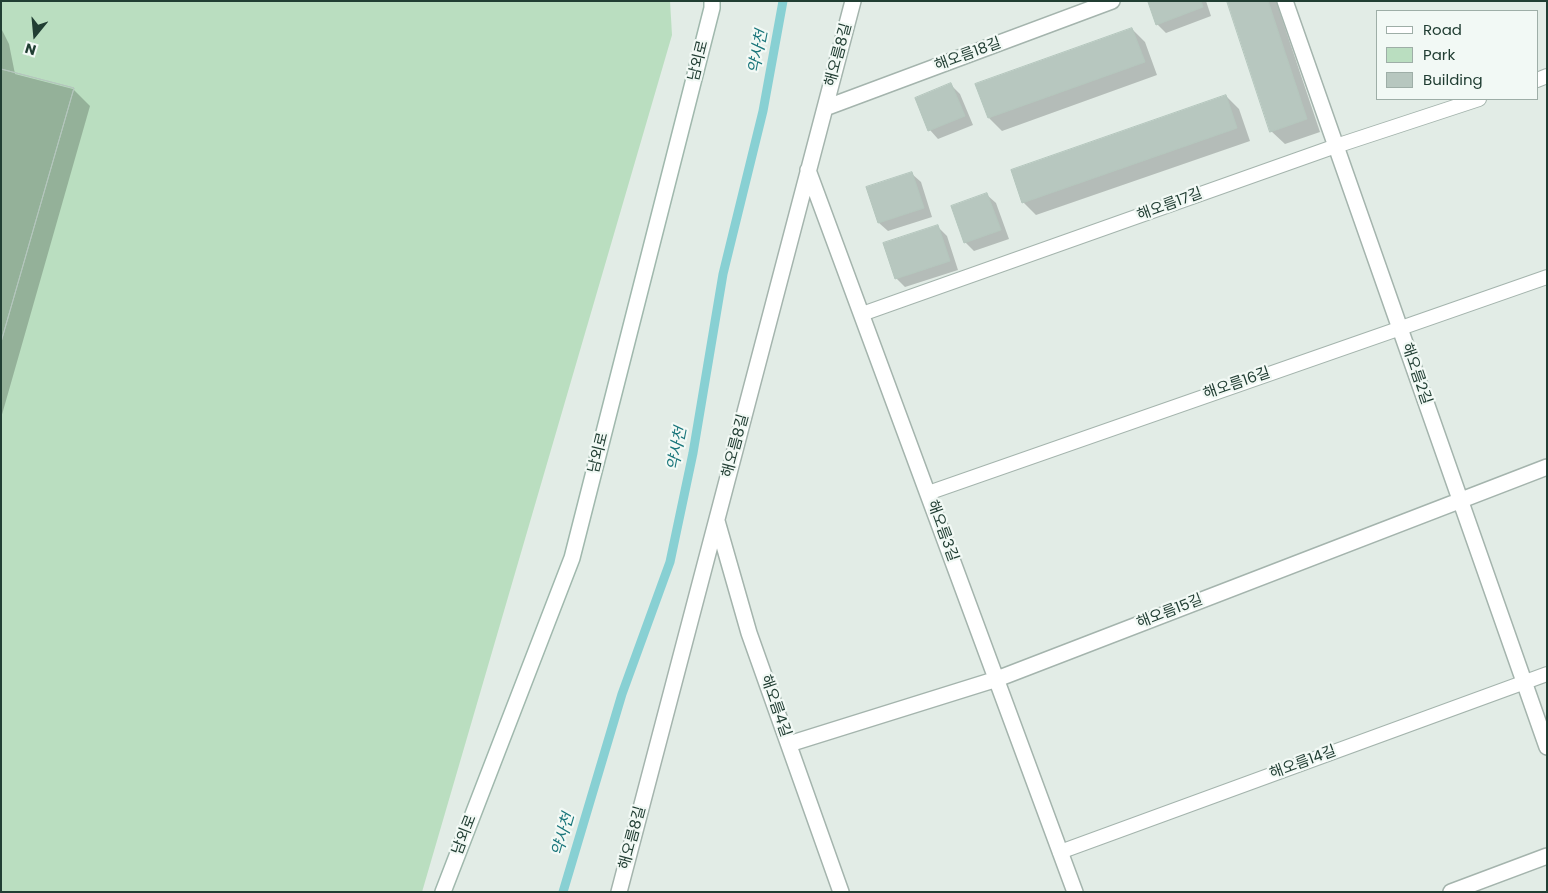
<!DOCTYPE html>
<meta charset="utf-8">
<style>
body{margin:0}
#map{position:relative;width:1548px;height:893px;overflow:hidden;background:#e2ece6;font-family:Poppins,sans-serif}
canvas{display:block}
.frame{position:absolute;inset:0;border:2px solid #213e33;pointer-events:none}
.legend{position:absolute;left:1376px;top:10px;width:162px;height:90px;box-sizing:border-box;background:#f2f9f5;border:1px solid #9eaea7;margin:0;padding:6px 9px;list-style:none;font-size:15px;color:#213e33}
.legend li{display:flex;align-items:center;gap:10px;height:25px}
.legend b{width:25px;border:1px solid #9eaea7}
.north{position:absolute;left:10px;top:10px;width:50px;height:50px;-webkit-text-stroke:4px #f2f9f5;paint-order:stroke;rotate:197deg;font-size:14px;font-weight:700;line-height:20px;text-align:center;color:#213e33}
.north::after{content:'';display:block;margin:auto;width:18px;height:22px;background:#213e33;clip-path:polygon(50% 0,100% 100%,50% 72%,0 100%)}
</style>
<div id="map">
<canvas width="1548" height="893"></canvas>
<div class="frame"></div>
<ul class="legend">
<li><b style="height:6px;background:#fff"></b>Road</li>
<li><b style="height:14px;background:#badec0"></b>Park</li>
<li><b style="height:14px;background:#b7c7bf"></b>Building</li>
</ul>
<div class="north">N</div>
</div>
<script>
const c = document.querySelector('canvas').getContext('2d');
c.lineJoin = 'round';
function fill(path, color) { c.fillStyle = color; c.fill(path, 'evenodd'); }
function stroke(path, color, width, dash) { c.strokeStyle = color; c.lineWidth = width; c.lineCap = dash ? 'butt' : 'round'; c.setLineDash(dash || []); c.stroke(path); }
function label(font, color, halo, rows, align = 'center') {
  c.font = font + ' Poppins,"Noto Sans KR",sans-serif'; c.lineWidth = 4.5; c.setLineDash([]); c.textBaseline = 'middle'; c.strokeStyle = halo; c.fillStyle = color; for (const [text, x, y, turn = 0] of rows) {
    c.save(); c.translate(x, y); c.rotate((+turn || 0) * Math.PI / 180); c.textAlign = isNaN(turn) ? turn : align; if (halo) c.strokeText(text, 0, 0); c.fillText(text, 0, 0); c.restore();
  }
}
fill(new Path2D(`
 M1,1h669l2,34 -250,857h-421z`), '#badec0');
fill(new Path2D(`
 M1152,1h54l5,15 -45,17 -9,-9 -8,-22z
 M1229,1h47l44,131 -35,12 -14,-13z
 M1,28l8,16 6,30 58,15 17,17 -89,312z
 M1132,29l13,13 12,33 -155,56 -13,-13z
 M951,85l9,9 13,31 -35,14 -8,-9z
 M1226,96l13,13 11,32 -214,74 -13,-13z
 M912,174l9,8 11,35 -44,14 -9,-8z
 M987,195l9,8 13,36 -35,12 -9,-9z
 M938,227l9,9 11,34 -53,17 -9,-9z`), '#0003');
stroke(new Path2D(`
 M563,892l59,-198 48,-132 23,-109 30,-179 40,-163 20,-110`), '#88d0d3', 9);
const building = new Path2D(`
 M1201,1l2,6 -47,18 -8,-23z
 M1227,1h41l39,118 -37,13z
 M1132,28l13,34 -157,56 -13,-34z
 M1,69l73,19 -73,254z
 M1,69l73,19 -73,254z
 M951,83l14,33 -37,15 -13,-33z
 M1226,95l11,33 -215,75 -11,-33z
 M912,172l12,36 -46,15 -12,-36z
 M987,193l14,37 -37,13 -13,-37z
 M938,225l12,36 -55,18 -12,-36z`);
fill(building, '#b7c7bf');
stroke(building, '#b4c6bd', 1);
const lane = new Path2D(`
 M1537,80l10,-4
 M862,314l474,-168 143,-47
 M928,493l619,-216
 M1060,852l487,-178`);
const street = new Path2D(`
 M1285,1l262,746
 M825,108l287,-107
 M808,170l267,722
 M717,521l32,112 92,259
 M789,744l208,-65 550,-212
 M619,892l234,-891
 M1451,892l96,-36`);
const secondary = new Path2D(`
 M443,892l129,-334 140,-550v-7`);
stroke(lane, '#a4b4ad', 16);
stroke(street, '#a4b4ad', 18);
stroke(secondary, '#a0b8ad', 18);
stroke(lane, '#fff', 14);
stroke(street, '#fff', 15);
stroke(secondary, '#fff', 15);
label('15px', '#213e33', '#f2f9f5', [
 ["해오름8길",839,55,-75],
 ["해오름18길",968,55,-20],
 ["남외로",699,61,-76],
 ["해오름17길",1170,205,-20],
 ["해오름2길",1416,374,71],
 ["해오름16길",1237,384,-19],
 ["해오름8길",736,446,-75],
 ["남외로",599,453,-76],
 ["해오름3길",942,531,70],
 ["해오름15길",1170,612,-21],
 ["해오름4길",775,706,71],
 ["해오름14길",1303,763,-20],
 ["남외로",465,835,-69],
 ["해오름8길",633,838,-75]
]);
label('italic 16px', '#1a767b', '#f2f9f5', [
 ["약사천",759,52,-79],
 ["약사천",678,449,-79],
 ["약사천",564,835,-74]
]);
</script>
